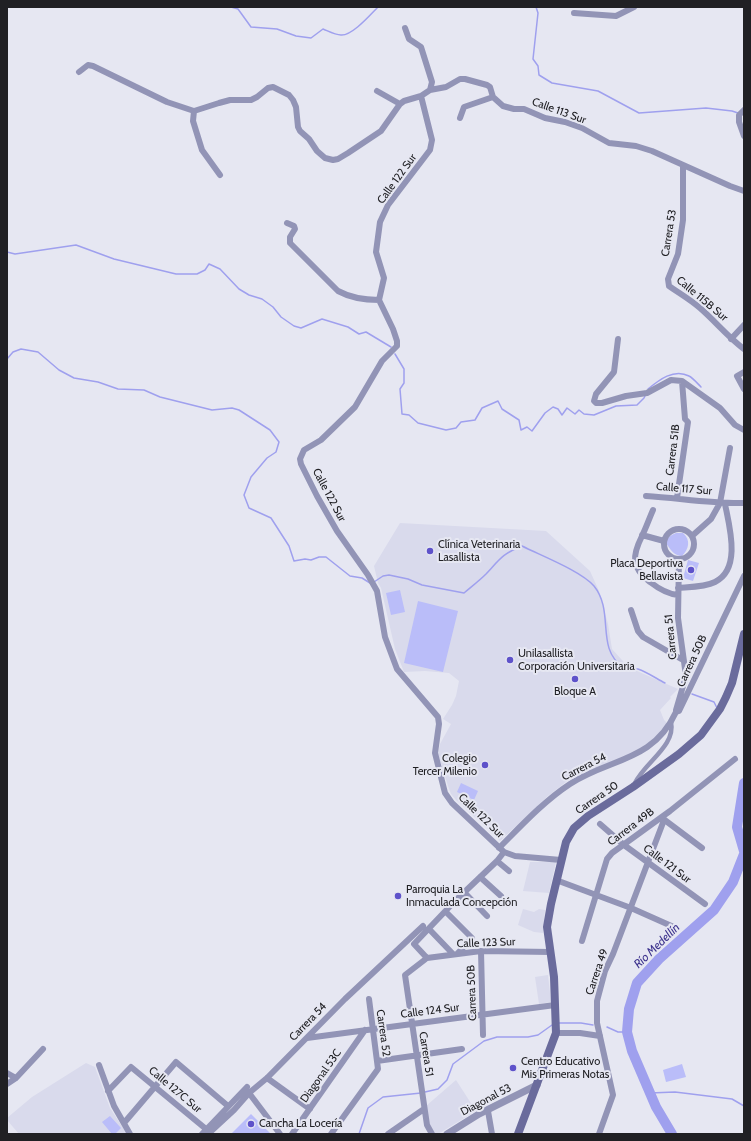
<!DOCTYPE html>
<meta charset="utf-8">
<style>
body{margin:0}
#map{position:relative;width:751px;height:1141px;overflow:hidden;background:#e6e7f2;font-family:Cabin,sans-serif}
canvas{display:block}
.frame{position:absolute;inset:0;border:8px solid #202024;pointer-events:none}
</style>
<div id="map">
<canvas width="751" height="1141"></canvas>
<div class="frame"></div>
</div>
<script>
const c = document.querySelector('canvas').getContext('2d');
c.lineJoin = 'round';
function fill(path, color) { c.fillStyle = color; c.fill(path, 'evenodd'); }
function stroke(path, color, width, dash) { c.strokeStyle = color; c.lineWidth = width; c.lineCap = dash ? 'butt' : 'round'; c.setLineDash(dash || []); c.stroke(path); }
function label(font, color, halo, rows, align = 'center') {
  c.font = font + ' Cabin,sans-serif'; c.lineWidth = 4; c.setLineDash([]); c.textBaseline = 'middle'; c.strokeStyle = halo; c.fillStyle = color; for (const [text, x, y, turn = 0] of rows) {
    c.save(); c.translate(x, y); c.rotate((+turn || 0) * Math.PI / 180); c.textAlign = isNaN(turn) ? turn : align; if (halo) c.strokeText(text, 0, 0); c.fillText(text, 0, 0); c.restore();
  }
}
fill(new Path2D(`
 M400,523l146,8 44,40 9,20 9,33 4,25 19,21 6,1 41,18 -8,8 1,1 -11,12 4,10 2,2v4l-8,10 -22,16 -52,21 -18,9 -18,14 -48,45 -44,-41 -5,-6 -3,-8 -10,-32 2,-10 11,-20 -8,-5 9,-14 4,-9 3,-15 -10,-8 -24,-2 -21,1 -9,-23 -14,-61 -3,-5 -4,-17z
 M530,862h26l-7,31 -26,-2z
 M523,909l11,3 5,-3 6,1 -2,23 -9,-1 -16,-7z
 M548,975l3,27 -12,2 -4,-27z
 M86,1063l9,4 15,41 17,26h-108l-12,-14v-2l25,-21z
 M456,1080l20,31 -38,23h-3l-6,-10 -3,-18z`), '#d9daec');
fill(new Path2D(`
 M676,533h7c8,7 6,16 -1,23 -8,0 -12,-7 -16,-13 0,-6 6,-8 10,-10z
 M688,560l11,3 -6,18 -10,-3z
 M400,590l5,22 -14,3 -5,-22z
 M418,601l40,10 -15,61 -39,-9z
 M461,783l17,8 -4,9 -17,-8z
 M682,1064l4,13 -20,5 -3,-12z
 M251,1114l20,20h-40z
 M110,1116l11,12 -6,6h-3l-10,-12z`), '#babdf9');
stroke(new Path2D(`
 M231,7l7,2 13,18 26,2 19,7 15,2 12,-9c5,2 12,6 18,6 11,1 29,-20 37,-28
 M536,7l2,6 -5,46 5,7 1,9 13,8 46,8 41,22 67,-5 26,3 6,2
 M7,252l8,2 61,-9 38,14 62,15h21l8,-4 4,-6 11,5 19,20 10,6 13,4 11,8 8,10 13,9 7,2 21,-9 26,8 11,7 7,-2 25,15
 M395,354l9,15v14l-4,6 2,25 7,1 9,8 28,7 10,-2 5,-6 14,-2 7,-12 16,-7 4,8 17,11 2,10 6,-3 5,4 13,-18 8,-6 5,2 4,6 5,-7 8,6 4,-4 5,4 10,1 22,-9 21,-1 7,-7 1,-2
 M7,359l6,-7 8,-3 17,3 21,18 15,8 24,4 20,7 26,1 16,7 52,13 20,-2 7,2 31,20 9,12 -3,10 -9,6 -16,19 -7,18 5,13 22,10 18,28 5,15 11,-2 6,1 8,-3h7l24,19 12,2 8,5
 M648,389c11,-9 26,-21 41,-13 4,2 8,7 12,11
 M374,582l9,-6 6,-1 19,4 14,6 42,8c7,-6 15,-12 22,-19 14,-15 16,-20 36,-28 20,10 59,25 72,40 21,26 1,62 29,81 4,3 10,1 15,2 9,3 19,10 27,14
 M692,694l22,8 3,6
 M558,1023h23l12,2
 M607,1027l11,5h9
 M425,1092l13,-3 9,-9 6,-16 31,-23 13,-4h31l10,-2 14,-10
 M650,1093l25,-1 57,7 12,7
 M359,1134l9,-26 15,-11 38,-4`), '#9fa0ee', 1.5);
stroke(new Path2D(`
 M744,783l-7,44 7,24
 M672,1134l-16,-27 -24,-56 -5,-19 2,-23 8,-26 22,-24 55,-49 19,-28 11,-28`), '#9fa0ee', 10);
stroke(new Path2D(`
 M635,783c10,-21 41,-37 36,-61`), '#9294b6', 4.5);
stroke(new Path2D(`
 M574,13l42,3 18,-9
 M405,28l4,11 12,8 11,35 -2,8
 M79,72l9,-7 5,1 74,36 27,9 25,-8 11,-3h21l6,-3 11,-9 5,-1 16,8 4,5 3,7 2,20 2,4 9,8 8,12 8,7 8,2 5,-1 10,-6 33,-22 19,-27 4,-3 17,-5 9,-6 16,-3 14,-8h5l22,6 3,2 3,10 10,9 11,3h10l21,9 20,4 17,6 27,15 27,3 16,5 78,35 14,5
 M377,91l23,13
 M421,96l11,44 -2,10 -42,55 -8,17 -4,30 8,26 -5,22 14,29 4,12v5l-15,15 -27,46 -34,33 -17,10 -4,9 1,5 16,32 20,35 31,44 9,16 8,46 12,32 41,48 1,7 -4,29 10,40 7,10 52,49 11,4 46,4
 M744,110l-5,5v7l5,14
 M194,111l-1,10 9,29 18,25
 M460,118l4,-11 29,-10
 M683,165v55l-5,34 -10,25 1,7c10,7 22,14 31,22 15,13 28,29 44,41
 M287,223l7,3 1,3 -5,8v6l48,48c13,7 26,9 41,9
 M618,339l-4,33 -18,22 -2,7 2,2h6l24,-7 21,-3 24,-13 11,1 38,27 15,17 9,5
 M731,339l13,-14
 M744,372l-7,4 7,13
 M646,496c33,2 66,8 98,7
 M677,498l11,-76 -3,-3 -3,-38
 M653,510c-4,9 -7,18 -11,26 -10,20 -11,32 8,46 9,7 17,12 28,13
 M664 544a15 15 0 1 1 30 0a15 15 0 1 1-30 0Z
 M642,535l22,6
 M692,536l19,-17 9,-16 10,-55
 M678,588c12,-1 27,-1 37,-6 27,-13 14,-57 10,-78
 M631,610l7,21 5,6 40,23
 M676,710l10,-34 -8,-58 1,-59
 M662,818l40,30
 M600,824l24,21 81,59
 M499,848c22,-22 45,-47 71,-64 40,-26 83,-22 106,-72l3,-1 65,-135
 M497,861l12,10
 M480,877l21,19
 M556,880l75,28 45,20
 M464,892l23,24
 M446,912l26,26 -15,16
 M429,929l24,25
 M582,941l25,-82 5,-6 58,-42 65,-52
 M481,951l2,84
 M427,958l-13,-14 40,-42 43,-41 7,-9
 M556,1033h24l20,3
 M307,1038l248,-33
 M377,1061l85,-12
 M99,1065l15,41 16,28
 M7,1073l9,5
 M267,1078l43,31
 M7,1084l9,-6 27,-29
 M108,1091l23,-24 75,62
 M249,1093l31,41
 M488,1111l4,23
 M124,1123l52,-61 52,44
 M202,1134l45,-47
 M208,1134l26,-24 15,-17 18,-15 78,-79 78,-73
 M292,1134l73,-104
 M331,1134l47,-65 -9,-70
 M388,1134l36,-25
 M432,1134l-5,-9 -22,-150 22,-17 54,-7 70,1
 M599,1134l14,-39 -16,-72v-22l8,-30 8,-17 51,-134`), '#9294b6', 6);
stroke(new Path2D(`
 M447,1134l32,-20 58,-29`), '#9294b6', 7);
stroke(new Path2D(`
 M518,1134l38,-101 -2,-56 -7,-50 4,-23 15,-62 8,-14 14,-12 45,-29 46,-33 22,-19 19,-26 6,-12 6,-14 12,-49`), '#6a6b9c', 8);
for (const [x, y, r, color] of [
 [430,551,4,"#5e52ca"],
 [691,570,4,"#5e52ca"],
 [510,660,4,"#5e52ca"],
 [575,679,4,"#5e52ca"],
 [485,765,4,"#5e52ca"],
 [398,896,4,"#5e52ca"],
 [513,1068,4,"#5e52ca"],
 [251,1124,4,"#5e52ca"]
]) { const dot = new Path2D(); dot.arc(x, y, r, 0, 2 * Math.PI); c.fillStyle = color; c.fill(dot); stroke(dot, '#e6e7f2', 1.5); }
label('11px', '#202024', '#e6e7f2', [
 ["Calle 113 Sur",559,111,20],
 ["Calle 122 Sur",397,179,-54],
 ["Carrera 53",669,233,-81],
 ["Calle 115B Sur",702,299,40],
 ["Carrera 51B",673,450,-83],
 ["Calle 117 Sur",684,489,5],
 ["Calle 122 Sur",329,495,62],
 ["Carrera 51",671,637,-96],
 ["Carrera 50B",692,661,-65],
 ["Carrera 54",584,767,-27],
 ["Carrera 50",597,798,-34],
 ["Calle 122 Sur",481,816,44],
 ["Carrera 49B",631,827,-37],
 ["Calle 121 Sur",667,864,37],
 ["Calle 123 Sur",486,943,-2],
 ["Carrera 49",597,972,-71],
 ["Carrera 50B",472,993,-92],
 ["Calle 124 Sur",430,1011,-7],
 ["Carrera 54",308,1022,-46],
 ["Carrera 52",383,1033,82],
 ["Carrera 51",426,1054,81],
 ["Diagonal 53C",321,1076,-55],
 ["Calle 127C Sur",175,1090,40],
 ["Diagonal 53",486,1100,-28]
]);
label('11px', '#202024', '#e6e7f2', [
 ["Clínica Veterinaria",438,545],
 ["Lasallista",438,558],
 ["Placa Deportiva",683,564,"right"],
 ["Bellavista",683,577,"right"],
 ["Unilasallista",518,654],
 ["Corporación Universitaria",518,667],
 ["Bloque A",575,692,"center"],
 ["Colegio",477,759,"right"],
 ["Tercer Milenio",477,772,"right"],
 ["Parroquia La",406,890],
 ["Inmaculada Concepción",406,903],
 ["Centro Educativo",521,1062],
 ["Mis Primeras Notas",521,1075],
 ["Cancha La Locería",259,1124]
], 'left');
label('italic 12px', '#3e348e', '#e6e7f2', [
 ["Río Medellín",657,946,-44]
]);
</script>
